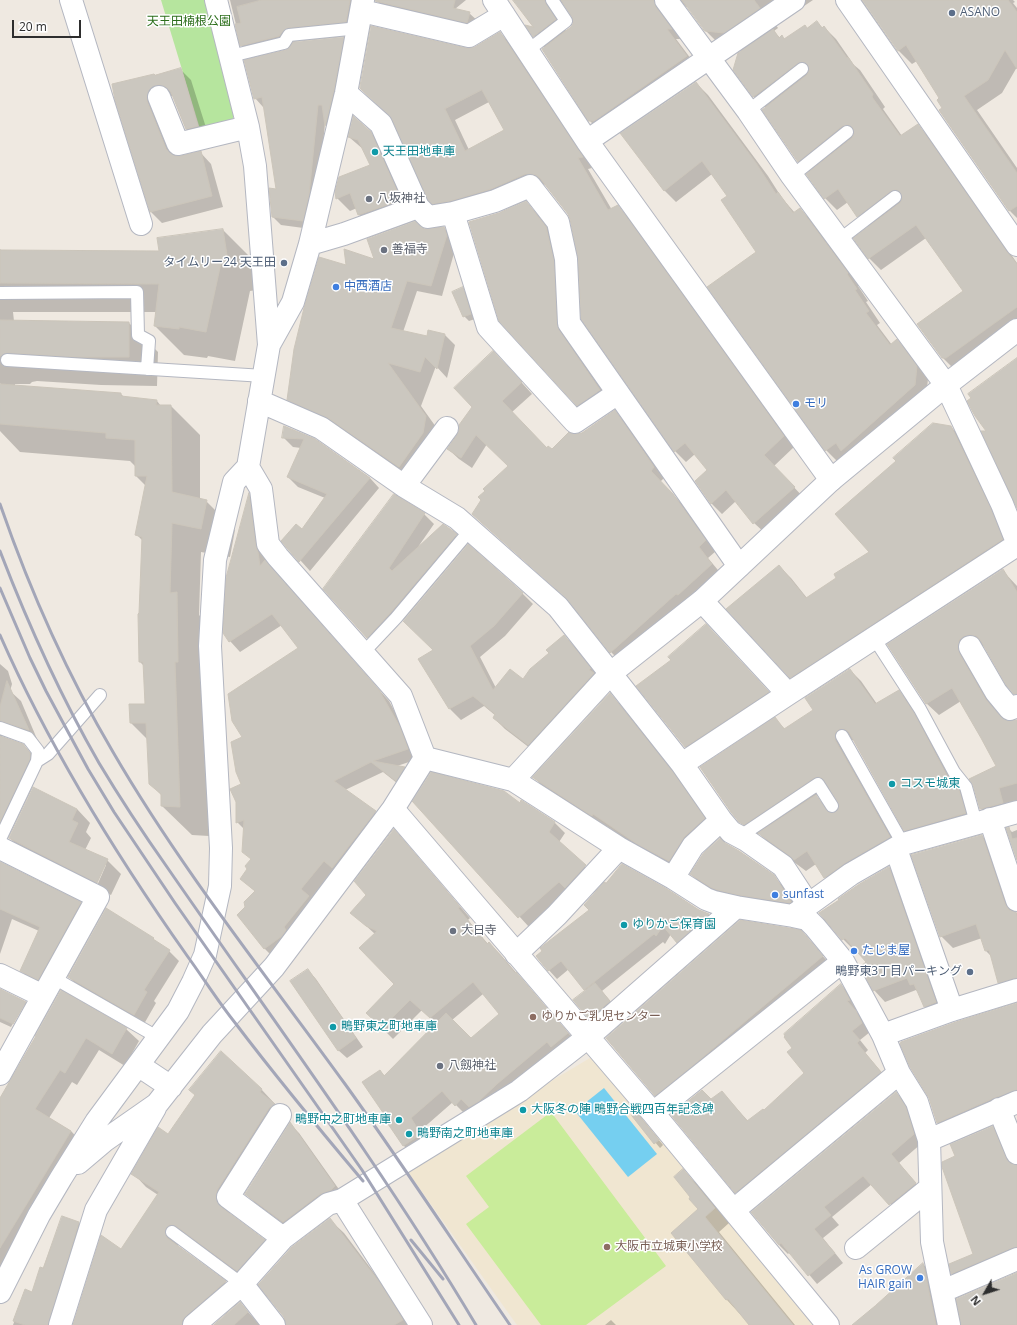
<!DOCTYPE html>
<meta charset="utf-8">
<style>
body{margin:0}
#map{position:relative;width:1017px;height:1325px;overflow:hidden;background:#efe9e1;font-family:"Open Sans",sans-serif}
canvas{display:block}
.north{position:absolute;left:965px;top:1273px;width:40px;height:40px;-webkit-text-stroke:3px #fff;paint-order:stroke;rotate:231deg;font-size:11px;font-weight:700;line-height:16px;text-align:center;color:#2e2e2e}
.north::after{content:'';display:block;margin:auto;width:14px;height:18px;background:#2e2e2e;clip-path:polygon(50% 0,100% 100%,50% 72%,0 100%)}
.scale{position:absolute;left:12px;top:20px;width:69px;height:18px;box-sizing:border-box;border:2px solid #2e2e2e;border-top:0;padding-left:5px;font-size:12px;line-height:14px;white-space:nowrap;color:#2e2e2e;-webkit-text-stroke:3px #fff;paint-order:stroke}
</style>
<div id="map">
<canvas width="1017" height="1325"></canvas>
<div class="north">N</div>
<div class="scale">20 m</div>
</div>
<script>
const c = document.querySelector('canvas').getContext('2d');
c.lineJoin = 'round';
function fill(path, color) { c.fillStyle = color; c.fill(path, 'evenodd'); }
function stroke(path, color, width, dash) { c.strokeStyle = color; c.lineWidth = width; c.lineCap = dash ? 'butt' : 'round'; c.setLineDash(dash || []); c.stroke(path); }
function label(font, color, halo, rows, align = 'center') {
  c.font = font + ' "Open Sans","Noto Sans JP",sans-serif'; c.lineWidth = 3; c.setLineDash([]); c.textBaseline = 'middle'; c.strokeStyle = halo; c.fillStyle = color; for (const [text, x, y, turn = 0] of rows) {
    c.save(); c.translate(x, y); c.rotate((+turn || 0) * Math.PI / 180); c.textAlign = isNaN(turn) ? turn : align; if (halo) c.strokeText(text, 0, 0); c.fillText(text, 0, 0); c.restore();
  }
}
fill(new Path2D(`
 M595,1055l223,270h-301l-112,-157z`), '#f0e6d1');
fill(new Path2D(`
 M161,0h44l30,113 -4,10 -31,6z`), '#b6e59e');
fill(new Path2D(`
 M551,1112l115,154 -80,59h-45l-75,-101 23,-17 -23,-31z`), '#c9ec9a');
fill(new Path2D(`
 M604,1088l53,66 -29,23 -53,-66z`), '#75cff0');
fill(new Path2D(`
 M230,0h137l-11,32 -57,6 -7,5 51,-5 8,8 -17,87 -9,-9 -8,80 -6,25 -30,-4 -8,-8 4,-27 -13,-84 -1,1 -8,-9 31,-47 8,-5 -42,10 -11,-11z
 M376,0h90l-11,9 14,4 11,10 -3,9 -90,-21z
 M514,0h144l8,19 15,20h-5l21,28 -97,64 -11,-11 -44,-72 -11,-12 1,-8zM563,3l12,18 -3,6 -6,4 -11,-19 4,-8z
 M679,0h134l-37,25 2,3 -4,3 6,7 2,-2 3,4 32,-17 6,5 1,-1 12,12 18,26 6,5 25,37 -2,2 19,27 16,-10 12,12 87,125v65l-62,42 -13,-13 23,-66 -39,-53 -45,32 -12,-12v-30l-11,-12 -10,-14 -11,8 -12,-12 -17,-24 2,-1 -12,-12 -32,-53 -12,-11 -19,-27 7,-19 -17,-1 -19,-19 -18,-24h-2z
 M863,0h150l2,2 -2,1 4,5v59l-15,26 -25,17 40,58v50l-7,-7 -70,-100 4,-2 -4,-11 -23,-37 -5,3 -14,-14z
 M500,33l11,11 80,122 1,2 -4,1 24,41 6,-3 10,10 166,230 -20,19 31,33 -40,34 -11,-10 -18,-22 -14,13 -10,-10 -16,-23 13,-11 -14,-16 -9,8 -11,-11 -96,-193 -8,-39 -2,-5 -23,-29 -4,-1 -98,30 -15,-15 -35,-80 72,-70 10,-1zM489,102l17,29 -37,19 -14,-30z
 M180,69l11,11 18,57 -11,3 -12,-11 -13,-33h-8l-7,17 18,44 24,-5 11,12 12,43 -61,16 -11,-11 -35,-112 39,-24z
 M696,83l12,12 60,81 14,22 13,15 5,-4 12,12 47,64 -1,1 10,15 -2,1 14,21 -3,2 15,20 5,-4 12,11 19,27 -2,18 -88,65 -12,-12 -68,-198 -30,-56 -16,-22 -36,28 -12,-12z
 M370,132l14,14 30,67 -41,15 -14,-13 -2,-7 -7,3 -13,-13 34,-33 -7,-15 -15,-13z
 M526,202l12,13 20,26 10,95 44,66 -22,15 -12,-12 -79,-191z
 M444,228l10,10 2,8 -14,50 -25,-5 -14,41 24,6 18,-3 10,10 -8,33 -11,-12 -15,40 15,21 -27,49 -111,-66 -10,-11 60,-132 28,-7 48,-30z
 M223,230l29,29 4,31 -6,1 -15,70 -27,-5 -1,2 -23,-3 -29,-29 2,-14h-144l1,9 115,2 29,29 -1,34 -56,-1 -64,-4 -5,1 -2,2h-15v2l106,8 3,3 33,4 4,5h10l29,29v64l6,2 29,29 -5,27 -29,-5 -2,63 7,7 -2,69 5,145 -17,-1 -30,-29v-10l-12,-13 -2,-43 -17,-17 15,-18 -2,-39 -4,-4 3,-121 -6,-6 9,-49 -10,-10v-9l-6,-6 -110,-9 -20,-21v-46h1l-1,-2v-134l2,2 159,1z
 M462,288l5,5 8,26 -6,2 -5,-5z
 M504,363l28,31 -20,18 35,37 5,2 24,-16 6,-2 33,-21 10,10 39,56 -4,4 24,24 32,45 -8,7 14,17 -101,87 -10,-10 -40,-51 -98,-87 36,-48 -22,-22 -15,24 -13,-9 -11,-10z
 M285,427l29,13 56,38 9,10 -69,83 -27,-30 19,-10 23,-33 -27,-11 -10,-10 13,-29 -8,-1 -10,-10z
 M951,427l12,12 51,113 -211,137 -12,-12 -12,-111 12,12 16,20 30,-20 34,-26z
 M249,495l10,9 7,53 3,9 120,135 21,38 8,20 -21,7 7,2 10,10 -7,13 -24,-19 -38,18 30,22 11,10 -51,49 -24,29 8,7 -44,52 -10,-10 -26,-34 8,-7 9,-16 -15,-13 8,-10 3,-10 -7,-29 -8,-8v-20l6,-18 1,-47 55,-89 -17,-23 -42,27 -10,-11 -3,-63z
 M424,514l10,10 -16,23 38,-12 10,10 -89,102 -53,-58z
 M1003,571l14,15v110l-31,-49 -4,-1 -6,2 -5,18 26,46 8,9 1,1 11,-1v82l-24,18 -12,-12 -7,-24 23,-19 -36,-65 -22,14 -13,-12 -38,-58z
 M522,593l11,11 -28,32 -25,21 16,31 27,-8 27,-27 14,-17 11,11 26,33 -62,75 -34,-26 -11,-11 2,-2 -12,-10 -23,14 -11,-11 -30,-50z
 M716,635l62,67 -83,55 -10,-10z
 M0,664l8,7 4,13 -2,7 11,10 16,38 -25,-9 -7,1 -3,5v1l21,8 10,10 -33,95z
 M850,670l11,11 16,23 22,-13 11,12 15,22 38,70 13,30 -60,17 -11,-12 -51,-90h-4l51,109 -65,40 -11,-12 -9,-13 -10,7 -35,-26 -12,-12 -3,3 -4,-3 -12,-12 35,-102 10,10 30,-19zM830,788l11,18 -4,7 -5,1 -5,-7 -12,-11 10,-7z
 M610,694l12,13 63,78 32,46 -35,42 -31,-17 -45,-30 -1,2 -59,-38 -12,-13z
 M414,801l106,3 2,-2 33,21 10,10 -6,9 36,34 -66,51z
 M77,809l13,14 -4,9 5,6 -6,12 22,10 14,14 -10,21 -88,-43 -13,-14zM104,865h2l-10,23 -2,-1z
 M1008,828l4,4 5,-2v27z
 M394,830l11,12 65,76 -2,2 20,24 1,-1 11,11 78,90 -111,72 -14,-14 -32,28 11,15 -17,12 -11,-11 -16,-25 1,-1 -9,-49 5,5 52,-52 -15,-14 -29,29 -26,-26 29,-29 -21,-50 -23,-21 15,-18zM483,994l18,20 -30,25 -19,-19z
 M982,836l12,12 22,65h1v80l-6,2 -12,-13 -8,-26 -5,-5 -4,-13 -29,10 -12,-12z
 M724,844l49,32 10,10 17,26 -72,-13 -27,-15 -10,-10z
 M0,863l80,40 10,10 -42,76 -18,-9 -9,-10 18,-39 -27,-12 -12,35z
 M889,868l11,11 47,135 -11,3 -11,-11 -5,-12 -4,-4 -31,12 -11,-12 -7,-27 -11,-14 -2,1 -11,-11z
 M699,910l10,5 8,8 -31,27 -15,-16 -6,10 -2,-2 -61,49 17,21 -19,17 -26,-29 12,-9 -17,-22 -12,10 -20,-22z
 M153,939l16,12 10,10 -25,40 2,2 -12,21 -65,-37 -10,-10z
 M811,942l21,25 -167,138 -10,-10z
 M308,970l8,9 47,68 -16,11 -9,-8z
 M841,985l9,9 8,15 -3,1 10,11 5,11 -10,8 8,10 -3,3 24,28 -144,120 -9,-9 -25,-91 11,-9 26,29 16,-10 42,-38z
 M0,990l25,12 10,10 -12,21 -11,-5 13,-23h-2l-12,22 -11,-5z
 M61,992l65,37 13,12 -14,25 -26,-16 -22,35 -5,-3 -23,36 22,13 12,13 -83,147v-192l38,-63z
 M1017,1004v102l-67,29 -12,-12z
 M221,1053l41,37 26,28 -59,92 1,5 34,26 14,13 -27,30 -71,-43 -2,5 1,1 46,35 14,14 -35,29h-130l84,-130 -12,-8 -13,-14 36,-37 27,-40z
 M896,1093l9,9 9,15 8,26 -23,20 25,30 -25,20 -27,-29 -40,33 7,8 -16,13 20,25 -26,21 -27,-32 -2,2 -9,-9 -27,-33z
 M633,1116l8,2 22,27 -3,3z
 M290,1124l9,9 44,62 -50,36 -38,-28 -9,-9z
 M992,1127l13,13 11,26h1v97l-52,23 -13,-13 22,-18 -18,-98z
 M683,1171l15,14 31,38 -10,9 76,93h-45l-23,-25 -54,-67 26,-23 -7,-13z
 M330,1220l14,13 49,65 17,27h-123z
 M79,1223l13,13 -27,89h-52l13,-35 7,3 10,-24z
 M923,1264l12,12 11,49h-87z
 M240,1303l20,22h-45z
 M611,1320l5,5h-11z`), '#0003');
const building = new Path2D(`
 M262,0h88l-4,22 -58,6 -5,3 -4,5 -39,10 -5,-22 6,-1 -4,-16z
 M375,0h80l-2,8 17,4 -3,11 -92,-22z
 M513,0h32l1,4 10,15 -23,18 -8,-12 8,2z
 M561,0h93l2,7 16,22h-5l20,27 -93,65h-6l-46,-72 29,-22 2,-3 -1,-7z
 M682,0h72l6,8 -36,25 -19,-2z
 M862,0h146l9,12v57l-12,-19 -17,30 -24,16 53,77v33l-8,5 -70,-101 3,-2 -5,-8 2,-2 -33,-53 -8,6z
 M817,21l5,7 2,-2 23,32 1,-1 25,37 -1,3 28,39 18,-12 89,128 10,12v43l-71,51h-4l-25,-34 46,-33 -47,-66 -48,34 -15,-21 47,-35 2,-4 -1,-6 -4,-3 -6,1 -34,26 -19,-28 -14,10 -18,-25 46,-36 2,-4 -1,-6 -4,-3 -7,1 -44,36 -36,-52 45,-35 2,-4 -1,-6 -4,-3 -6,1 -45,34 -20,-27 5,-17 35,-24 6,9 3,-3 2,4 21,-14 2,3z
 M371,26l95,22 9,-1 25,-15 81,122 2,3 -5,1 30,52 10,-5 166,231 -20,19 31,32 -42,37 -27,-34 -15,14 -16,-23 12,-11 -22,-27 -11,9 -93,-133 -3,-61 -8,-39 -2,-5 -28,-36 -4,-3 -5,-1h-6l-34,15 -41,12 -18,3 -4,-4 -36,-81 -32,-31zM482,90l22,40 -39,21 -20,-42z
 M344,37l-10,53 -9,36 -3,-21h-4l-9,90 -6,26 -31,-4 -3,-29 7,1 -14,-92 -8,2 -10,-39 42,-10 4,-3 3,-5z
 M181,68l17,58 -12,3 -15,-37 -5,-5 -6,-2 -6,1 -5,4 -2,6v5l19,48 4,4 5,3h6l20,-5 11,45 -62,16 -35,-112 -3,-16 42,-10 1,1z
 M696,82l60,81 20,31 2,-2 15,21 7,-5 48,65 -1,1 10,15 -2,1 14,21 -3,2 24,32 7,-6 20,27 -2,19 -74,66 -5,-8 -11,8 -118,-164 49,-35 -35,-52 6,-4 -25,-35 -38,30 -44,-58z
 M353,116l18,16 30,68 -43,15 -8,-22 -14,6 -1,-7 4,-15 31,-12 -12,-25 -10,-3z
 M526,201l20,26 8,34 3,63 2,6 41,60 -23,16 -78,-85 -30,-99 30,-9z
 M415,221l9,8 20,-2 3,8 -16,51 -24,-5 -16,47 36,8 1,-6 17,4 -8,35 -12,-12 -5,15 -32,-9 38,53 -3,17 -24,34 -71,-49 -41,-18 7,-51 10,-41 15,-51 27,8 -2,-16 30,10 -7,-20z
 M223,229l5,33 -7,1 -15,69 -27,-5v2l-25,-3 5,-42 -159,-1v-33l159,1 -2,-13z
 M463,287l8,27 -8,3 -11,-25z
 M0,320l129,2v35h-57l-65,-4 -7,3z
 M493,351l29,31 -20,19 45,47 1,-2 4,3 17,-17 7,2 6,-1 33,-23 39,57 -3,4 22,23 33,46 -7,7 13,17 -34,31 -2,-1 -66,59 -44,-55 -94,-84 9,-14 -3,-3 7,-6 -2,-2 25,-23 -32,-31 -15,23 -14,-9 10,-14 2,-5v-5l13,-18 -18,-19z
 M1017,358v150l-36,-77h5l-11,-15 -8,-15 4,-3 -3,-4z
 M0,384l121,9v3l36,4 -1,5h15l1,87 35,8 -6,29 -29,-6 -2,70 7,-1 1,70h-3l5,145 -19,-1v-12l-12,-10 -3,-61h-16l-1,-19h16l-2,-42h-4l-1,-48 1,-1 3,-76 -7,-2 12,-59h-12v-36l-29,-2v-5l-106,-9z
 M933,423l18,3 40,83 12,30 -213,139 -64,-69 53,-44 27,33 30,-20 -2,-4 35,-22 -34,-38 61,-53 -3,-3z
 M284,426l31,13 55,39 -71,84 -18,-21 15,-17 6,5 25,-35 -40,-17 17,-38 -22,-1z
 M249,493l7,53 2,6 2,14 5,-6 114,130 21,37 8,22 -35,12 32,6 -9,14 -25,-19 -37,19 42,30 -44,57 -8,-7 -23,28 8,7 -25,31 2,3 -4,6 -18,13 -27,-34 8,-8 -1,-5 11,-11 -15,-12 7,-10 -2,-3 6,-7 -9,-7 2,-32 -8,3v-21l-6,-13 11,-5 -5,-12 -5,-30 11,-5 -10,-16 -4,-27 70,-46 -26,-34 -43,28 -6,-9 3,-55z
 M394,494l31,19 -36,55 3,3 51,-47 14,10 -67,79 -23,25 -44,-49z
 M468,544l55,49 -29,33 -24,20 23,44 17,-21 13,10 7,-10 19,-16 -3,-3 18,-15 27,33 -2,2 5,3 -66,72 -35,-27 2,-4 -22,-18 -24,13 -31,-50 15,-9 -30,-29z
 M1003,569l14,23v102h-3l-8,-9 -25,-44 -4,-5 -7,-1 -6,1 -5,4 -1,7 1,6 27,47 15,17 7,4 9,-1v63l-18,5 4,15 -23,6 -7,-24 -4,-6 27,-13 -15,-28 -29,-50 -26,16 -39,-60z
 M706,624l63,68 -84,55 -49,-61 35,-26 -3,-3z
 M850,669l25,35 24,-14 15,23 33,63 8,11 1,-1 3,4 7,23 -62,18 -55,-99 -4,-3h-6l-4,4v7l55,97 -45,26 -21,15 -17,-27 -13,9 -4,-4 -32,-23 58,-38 12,17 5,1 3,-1 3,-6 -1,-4 -16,-24 -4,-1 -4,1 -70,47 -5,-3 -8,-10 -31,-45 75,-50 9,12 29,-19 -8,-12z
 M7,681l22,49 -29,-9v-14z
 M610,693l62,78 33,47 -21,19 -15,24 -32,-17 -44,-30 -1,2 -60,-39z
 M0,736l23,8 7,9v6l-30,63z
 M431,772l73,19 16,12 1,-3 34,22 -6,10 37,33 -21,23 -6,-6 -41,36 -106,-117z
 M33,787l44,22 -5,11 6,3 -9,19 39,17 -11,24 -88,-45z
 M1009,827l3,12 5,-1v22l-11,-32z
 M394,829l66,78 -2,1 29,36 2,-2 26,31 1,-1 52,61 -17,14 -4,-5 -50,42 -19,18 -9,5 -8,-8 -6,7 -13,-15 -31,27 10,16 -18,12 -17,-25 2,-1 -26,-38 18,-12 4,6 62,-63 25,25 28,-24 -26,-32 -43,36 -20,-18 -28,28 -16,-15 28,-29 -35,-36 18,-17 -11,-5 -16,-13 16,-18 -12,-14z
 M982,835l23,69 4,6 7,2 1,4v62l-19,5 -9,-33 -4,1 -9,-27 -36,13 -29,-82z
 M720,838l5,5 14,8 35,24 17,27 -1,1 -52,-8 -20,-5 -6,-2 -22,-14 13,-20z
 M0,862l81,40 -43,78 -18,-9 20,-44 -40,-18z
 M622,864l45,25 32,21 10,4 -32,29 -14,-17 -7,10 -2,-2 -70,56 -23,-29 -13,10 -12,-15 6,-5 -2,-3 49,-38 -5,-5 20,-23 2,1z
 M889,867l47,135 -12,5 -10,-23 -4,1 -3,-7 -34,13 -13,-24 6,-5 -21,-24 -3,2 -23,-27 20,-13 -1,-1 20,-14z
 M106,908l48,30 -1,1 17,11 -26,40 3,2 -13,23 -66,-38z
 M740,920l61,10 22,26 -126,106 -42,34 -49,-58z
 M308,969l48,69 -18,13 -48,-70z
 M595,983l15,18 -21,18 -16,-19z
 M841,984l9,16 -3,1 9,10 6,12 -10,8 8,9 -3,3 24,29 -146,121 -64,-78 31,-25 9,9 11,-8 25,30 16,-12 1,1 40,-37 -17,-21 5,-4 -8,-11 1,-1 -1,-2z
 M0,989l26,13 -13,22 -13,-6z
 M61,990l66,38 -15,26 -26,-16 -21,35 -5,-3 -25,39 36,22 -71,117v-150l36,-62h-1z
 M1017,1003v87l-23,8 -57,25 -8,-25 -19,-31 -10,-23 1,-2 55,-20z
 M221,1051l41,38 -2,3 15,12 -6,4 -52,82 -1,6 1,6 4,5 44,33 -28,31 -61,-45 -4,-1h-3l-3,3 -1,4 2,6 59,43 -40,35 -4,4v5h-109l28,-90 20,14 38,-57 -28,-18 27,-47 10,7 27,-39 -6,-5z
 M896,1092l10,15 8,27 -23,20 25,29 -27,22 -26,-29 -39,31 7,8 -17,14 21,24 -27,23 -27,-33 -2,2 -28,-33z
 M636,1112l23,28 -5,4 -22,-28z
 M290,1122l45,64 -4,4 -11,4 -37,28 -38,-28z
 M993,1126l13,32 4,5 7,2v82l-5,1 -61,26 -2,-10 24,-10 -31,-87v-5l13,-6 -5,-12z
 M683,1169l32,39 -10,9 88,108h-44l-21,-26 -2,1 -55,-67 27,-24 -9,-10 1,-2 -16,-20z
 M62,1216l17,6 -31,103h-23l-12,-4 12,-32 7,3 8,-25 3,1z
 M330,1218l50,65 23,37 -9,5h-108l-2,-8 -26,-32 34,-38z
 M923,1263l13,62h-84l23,-19z
 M1017,1273v52h-56l-5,-26z
 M240,1302l8,10 -14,13h-20z`);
fill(building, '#cbc7bf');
stroke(building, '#cbc5ba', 1);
const service = new Path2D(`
 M527,51l39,-30 -14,-21
 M231,56l53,-13 5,-8 70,-7
 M748,111l54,-42
 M792,176l55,-44
 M839,240l56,-43
 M0,293l137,-1 1,43 11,6 -2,28
 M7,360l257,16
 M874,638l46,71 34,63 12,15 10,36
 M363,653l33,-35 75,-89
 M0,728l28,10 10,13 -1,10 -37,78
 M842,736l61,108
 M37,761l11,-7 52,-59
 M739,837l79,-53 14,22
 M54,978l105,60
 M172,1232l70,52`);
const minor = new Path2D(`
 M71,0l70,224
 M494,0l93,141 244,339
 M666,0l82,111 44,65 154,209 56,119 15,38
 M847,0l170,245
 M362,11l107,25 35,-21
 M346,93l35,31 37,83 10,10 25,-4 42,-12 35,-15 28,36 8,37 3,64 170,243
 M159,97l19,47 70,-17
 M587,141l207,-141
 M453,213l35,114 87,95 43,-29
 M310,244l34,-10 74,-27
 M269,345l24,-43 17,-58 36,-151 17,-93
 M259,401l62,27 83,58 53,32 101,89 124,157 39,56 10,12 15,8 37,26 25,38
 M248,467l13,22 7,55 10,13 123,139 24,62
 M404,486l43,-58
 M702,601l86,93
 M970,647l26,45 14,17 7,-3
 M425,758l88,22 106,68 54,30 33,21 8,3 22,5 57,9 14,3 8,8 28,34 40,74 16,38 18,29 12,38 3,102 17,83
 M682,764l106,-70 229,-149
 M393,809l260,304 175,212
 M990,819l27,81
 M0,848l98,49 -98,177
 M896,849l56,161
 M673,878l20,-32 28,-26
 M797,913l54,-39 52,-30 114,-32
 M516,954l41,-39 62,-67
 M0,975l43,21
 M883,1035l69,-25 65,-20
 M138,1065l33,22
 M999,1109l18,44
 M653,1113l190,-152
 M280,1115l-52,82 55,41
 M929,1140l88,-38
 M78,1163l26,-22 53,-37 55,-70 62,-67 119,-158 32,-51
 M342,1200l79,125
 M734,1210l165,-137
 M856,1248l74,-60
 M242,1284l32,41
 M943,1291l74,-32
 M0,1292l39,-77 22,-37 35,-56 82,-111 15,-29 12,-27 15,-69 1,-38 -11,-202 5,-86 19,-78 14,-15 21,-122 -14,-179 -7,-39 -32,-127
 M60,1325l36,-115 59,-102
 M194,1325l48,-41 41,-46 45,-34 14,-4 177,-109 69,-54 148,-130`);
const tertiary = new Path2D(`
 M513,780l98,-107 91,-72 129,-121 115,-95 71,-55`);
stroke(service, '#b4b7c1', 14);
stroke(minor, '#b4b7c1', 24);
stroke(tertiary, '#b4b7c1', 24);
stroke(service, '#fff', 12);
stroke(minor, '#fff', 22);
stroke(tertiary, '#fff', 22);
stroke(new Path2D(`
 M0,504c30,87 67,170 113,248 68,117 153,223 232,332 57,79 110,161 165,241
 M0,551c28,73 60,144 99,212 21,35 44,70 68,104 105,152 215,300 309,458
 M0,588l30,70 16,33 42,78 26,43 61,91 187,267 97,155
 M0,635c50,114 116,220 188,322 16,22 31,46 48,67 41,54 84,106 127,157
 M411,1240l32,39`), '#a3a6b8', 3);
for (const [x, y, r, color] of [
 [952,13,4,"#5c6f8a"],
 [375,152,4,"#0f9aa8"],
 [369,199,4,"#6b7280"],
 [384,250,4,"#6b7280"],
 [284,263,4,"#5c6f8a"],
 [336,287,4,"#3f7fe0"],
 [796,404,4,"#3f7fe0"],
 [892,784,4,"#0f9aa8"],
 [775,895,4,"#3f7fe0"],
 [624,925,4,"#0f9aa8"],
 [453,931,4,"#6b7280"],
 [854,951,4,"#3f7fe0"],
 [970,972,4,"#5c6f8a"],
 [533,1017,4,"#8d6e63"],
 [333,1027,4,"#0f9aa8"],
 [440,1066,4,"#6b7280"],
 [523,1110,4,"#0f9aa8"],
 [399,1120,4,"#0f9aa8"],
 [409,1134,4,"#0f9aa8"],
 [607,1247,4,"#8d6e63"],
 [920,1278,4,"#3f7fe0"]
]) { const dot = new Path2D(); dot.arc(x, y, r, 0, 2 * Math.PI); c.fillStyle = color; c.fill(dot); stroke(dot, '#fff', 1.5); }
label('12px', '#4e5e75', '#fff', [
 ["ASANO",960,13,"left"],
 ["タイムリー24 天王田",276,263],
 ["鴫野東3丁目パーキング",962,972]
], 'right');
label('12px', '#2c6e1b', '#fff', [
 ["天王田楠根公園",189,22]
]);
label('12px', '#0d838f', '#fff', [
 ["天王田地車庫",383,152],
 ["コスモ城東",900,784],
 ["ゆりかご保育園",632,925],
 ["鴫野東之町地車庫",341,1027],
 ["大阪冬の陣 鴫野合戦四百年記念碑",531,1110],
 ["鴫野中之町地車庫",391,1120,"right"],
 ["鴫野南之町地車庫",417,1134]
], 'left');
label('12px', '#5b616d', '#fff', [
 ["八坂神社",377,199],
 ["善福寺",392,250],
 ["大日寺",461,931],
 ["八劔神社",448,1066]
], 'left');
label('12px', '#366cbe', '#fff', [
 ["中西酒店",344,287],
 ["モリ",804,404],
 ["sunfast",783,895],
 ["たじま屋",862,951],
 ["As GROW",912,1271,"right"],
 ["HAIR gain",912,1285,"right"]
], 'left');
label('12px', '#785e54', '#fff', [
 ["ゆりかご乳児センター",541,1017],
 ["大阪市立城東小学校",615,1247]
], 'left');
</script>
